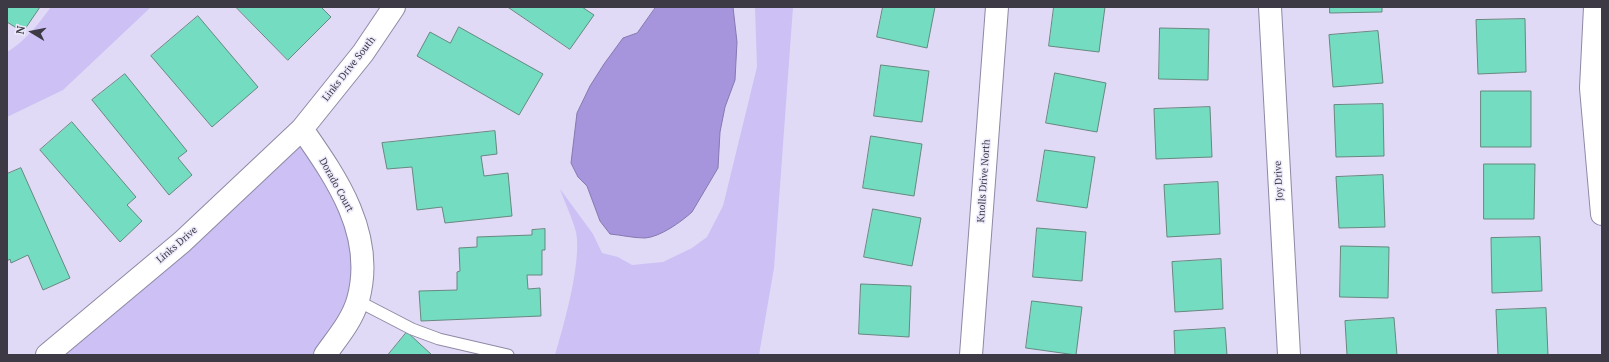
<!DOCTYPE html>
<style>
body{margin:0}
#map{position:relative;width:1609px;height:362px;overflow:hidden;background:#e0daf7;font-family:"PT Serif",serif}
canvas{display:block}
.frame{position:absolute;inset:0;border:8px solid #3d3a46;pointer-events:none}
.north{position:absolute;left:12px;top:12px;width:40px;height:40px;-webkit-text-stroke:3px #edeafb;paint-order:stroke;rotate:280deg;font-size:11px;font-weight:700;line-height:16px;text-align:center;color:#3d3a46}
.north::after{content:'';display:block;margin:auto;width:14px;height:18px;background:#3d3a46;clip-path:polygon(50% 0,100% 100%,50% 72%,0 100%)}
</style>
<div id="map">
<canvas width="1609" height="362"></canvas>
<div class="frame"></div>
<div class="north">N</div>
</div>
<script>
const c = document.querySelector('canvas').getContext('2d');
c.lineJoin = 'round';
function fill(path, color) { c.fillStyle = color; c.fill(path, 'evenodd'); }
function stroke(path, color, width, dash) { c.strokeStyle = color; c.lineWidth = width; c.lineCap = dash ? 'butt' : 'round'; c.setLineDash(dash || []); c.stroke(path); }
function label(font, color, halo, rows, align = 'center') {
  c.font = font + ' "PT Serif",serif'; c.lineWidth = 3; c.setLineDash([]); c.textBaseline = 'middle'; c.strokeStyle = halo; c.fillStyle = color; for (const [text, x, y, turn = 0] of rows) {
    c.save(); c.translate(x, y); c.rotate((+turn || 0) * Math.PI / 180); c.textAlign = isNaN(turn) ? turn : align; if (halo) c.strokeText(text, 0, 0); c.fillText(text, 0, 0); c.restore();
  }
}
fill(new Path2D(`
 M51,7h100l-88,83 -56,27v-65c18,-10 32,-29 44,-45z
 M755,7h38l-19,261 -15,87h-204c9,-30 27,-94 21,-123 -4,-15 -11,-29 -16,-43l33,45 9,19 16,4 14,8 31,-3 29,-14 15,-11 16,-31 34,-139z
 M302,129l28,41 33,101 -38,84h-278z`), '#ccc0f4');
const water = new Path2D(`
 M656,7h77l4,35 -2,38 -10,27 -5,25 -2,36 -26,44c-11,10 -32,25 -47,26 -12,0 -24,-3 -35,-4l-10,-13 -13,-35 -9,-9 -7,-14 6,-50 13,-27 14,-22 19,-26 14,-5z`);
fill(water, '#a694dc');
stroke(water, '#8679af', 1);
const building = new Path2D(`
 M7,7h33l-17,25 -16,-10z
 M236,7h85l10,10 -43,43z
 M508,7h74l12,8 -24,34z
 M883,7h52l-8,41 -50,-11z
 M1054,7h51l-6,45 -50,-6z
 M1330,7h52v5l-52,1z
 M198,16l60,71 -46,40 -61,-71z
 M1525,19l1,53 -48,2 -2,-54z
 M459,27l84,47 -24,41 -102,-59 13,-24 20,11z
 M1160,28l49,1 -1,51 -49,-1z
 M1378,31l5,52 -50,4 -4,-52z
 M881,65l48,6 -7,51 -48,-6z
 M1055,73l51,10 -9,49 -51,-9z
 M125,74l62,77 -9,7 14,17 -23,20 -77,-95z
 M1481,91h50v56h-50z
 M1383,104l1,52 -48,1 -2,-52z
 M1210,107l2,50 -56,2 -2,-50z
 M72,122l64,75 -9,8 15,16 -22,21 -80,-92z
 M495,131l2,23 -16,2 3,20 24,-3 4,43 -67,7 -3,-16 -25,3 -5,-43 -25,2 -5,-26z
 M871,136l51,8 -8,52 -51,-8z
 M1045,150l50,7 -8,51 -50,-7z
 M1484,164h51l-1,55h-50z
 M21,168l49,110 -27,12 -15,-35 -17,8 -1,-4 -3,2v-87z
 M1383,175l2,52 -46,1 -3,-51z
 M1218,182l2,52 -53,3 -3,-52z
 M873,209l48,9 -9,48 -48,-9z
 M1037,228l49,4 -4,49 -49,-4z
 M545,229v21h-3v25h-15l1,14 12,-1 1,28 -120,5 -2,-30 38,-1v-18l3,-1 -1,-23 18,-1v-10l55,-2v-5z
 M1540,237l2,54 -50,2 -1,-55z
 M1341,246l48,1 -1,51 -48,-1z
 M1221,259l2,50 -48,3 -3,-50z
 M861,284l50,2 -2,51 -50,-3z
 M1032,301l50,6 -6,48 -50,-7z
 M1546,308l2,47h-50l-2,-45z
 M1394,318l3,37h-50l-2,-34z
 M1225,328l2,27h-52l-1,-24z
 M407,332l25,23h-44z`);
fill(building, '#73dcc1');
stroke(building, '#67887f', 1);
const service = new Path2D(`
 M358,301l54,28 27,10 69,16`);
const minor = new Path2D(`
 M1270,7l19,348
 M1595,7l-4,81 11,126
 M302,129c35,50 74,106 56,171 -6,21 -21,38 -33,55
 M47,355l135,-113 120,-113 61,-76 31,-46
 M971,355l26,-348`);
stroke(service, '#8f89a4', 13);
stroke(minor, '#8f89a4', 24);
stroke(service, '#fff', 11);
stroke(minor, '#fff', 22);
label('10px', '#3d3a46', '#edeafb', [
 ["Links Drive South",349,69,-52],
 ["Knolls Drive North",984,181,-86],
 ["Joy Drive",1279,181,-93],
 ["Dorado Court",336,185,61],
 ["Links Drive",177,245,-41]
]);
</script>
